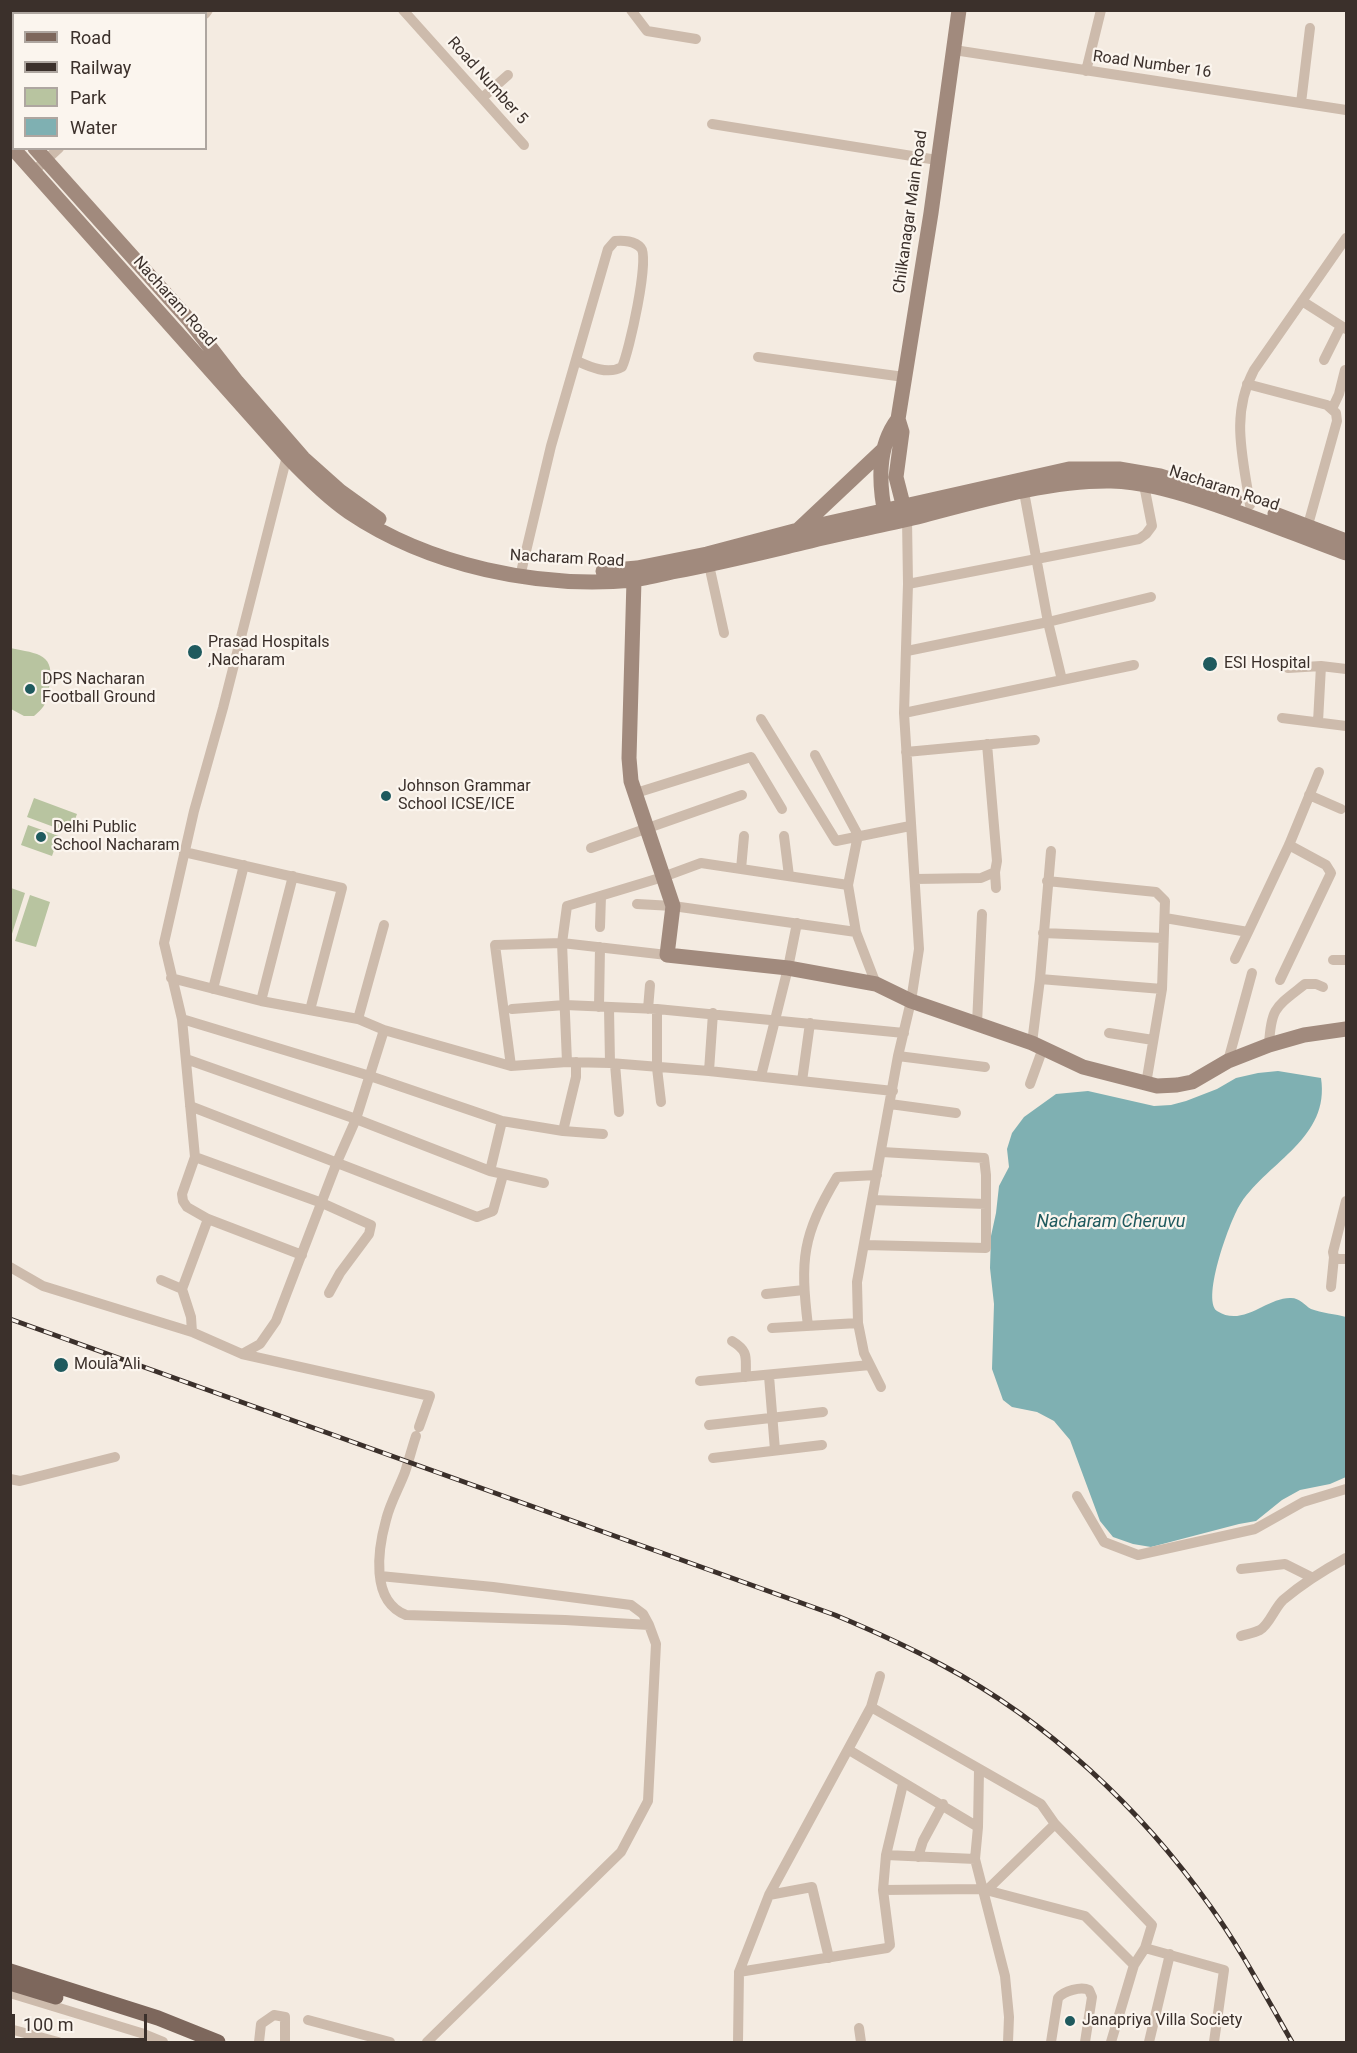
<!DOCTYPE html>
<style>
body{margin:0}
#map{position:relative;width:1357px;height:2053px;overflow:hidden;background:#f4ebe1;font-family:Roboto,sans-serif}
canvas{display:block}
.frame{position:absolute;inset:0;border:12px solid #3b302b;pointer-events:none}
.legend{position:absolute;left:12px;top:12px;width:195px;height:138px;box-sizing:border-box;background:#fbf5ee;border:2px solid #aea6a0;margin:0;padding:8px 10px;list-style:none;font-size:18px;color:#3b302b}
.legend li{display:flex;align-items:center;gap:12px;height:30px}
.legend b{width:30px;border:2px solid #aea6a0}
.scale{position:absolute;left:12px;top:2014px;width:135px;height:27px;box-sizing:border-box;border:3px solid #3b302b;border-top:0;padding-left:8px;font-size:18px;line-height:21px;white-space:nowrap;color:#3b302b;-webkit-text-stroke:4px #fbf5ee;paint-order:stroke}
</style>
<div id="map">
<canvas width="1357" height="2053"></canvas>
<div class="frame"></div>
<ul class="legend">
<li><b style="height:8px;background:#7d675c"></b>Road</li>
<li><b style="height:8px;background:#3b302b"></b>Railway</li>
<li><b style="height:16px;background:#b8c4a0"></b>Park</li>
<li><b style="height:16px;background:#7fb0b2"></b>Water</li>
</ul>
<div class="scale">100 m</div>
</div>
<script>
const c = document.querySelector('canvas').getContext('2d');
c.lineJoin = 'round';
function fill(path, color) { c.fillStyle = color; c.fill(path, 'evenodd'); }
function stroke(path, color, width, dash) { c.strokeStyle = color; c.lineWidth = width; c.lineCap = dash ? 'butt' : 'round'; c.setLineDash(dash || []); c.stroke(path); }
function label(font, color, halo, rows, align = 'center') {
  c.font = font + ' Roboto,sans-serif'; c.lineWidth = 4.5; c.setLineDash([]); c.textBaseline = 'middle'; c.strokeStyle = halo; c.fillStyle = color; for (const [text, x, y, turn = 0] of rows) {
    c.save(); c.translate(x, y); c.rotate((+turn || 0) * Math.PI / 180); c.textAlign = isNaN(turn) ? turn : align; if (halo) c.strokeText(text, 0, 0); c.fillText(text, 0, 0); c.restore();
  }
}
fill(new Path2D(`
 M10,648c29,6 46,5 39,40 -3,15 -3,18 -15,28h-10l-13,-7z
 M34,798l43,16 -7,19 -43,-16z
 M28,825l31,11 -7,20 -31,-11z
 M11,888l14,5 -14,44 -1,-49z
 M30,895l20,7 -14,45 -21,-6z`), '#b8c4a0');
fill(new Path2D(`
 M1278,1071l43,7c9,60 -52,83 -80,125 -10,14 -40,96 -24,108 26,17 50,-14 74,-13 9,0 13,7 20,11 10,4 25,5 35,8v160l-16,7 -30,6 -18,10 -26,21 -17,3 -88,23 -18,-3 -20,-7 -13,-16 -30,-81 -16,-19 -17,-9 -25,-5 -9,-7 -11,-31 2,-65 -4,-36 1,-32 5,-23 3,-27 10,-19 -2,-18 5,-16 12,-16 32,-23 32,-3 66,15 17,-1 15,-4 31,-12 19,-11 22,-5z`), '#7fb0b2');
stroke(new Path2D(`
 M403,10l121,135
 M631,10l16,21 49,8
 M205,14l3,-4
 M954,50l392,60
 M1086,71l15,-61
 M482,98l26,-23
 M1301,103l9,-75
 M712,124l225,36
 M33,172l26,-24
 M1302,301l44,28
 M758,357l146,20
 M1324,360l17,-34
 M1247,384l80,21 9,8 1,8 -31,111
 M1332,409l7,-15 6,-24
 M290,452l-3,4 -64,252 -29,103 -30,132 18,76 13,138 -13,37 1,7 4,6 21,12 94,36
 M1024,492l24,130 14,58
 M1250,505c-7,-48 -20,-90 4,-135l92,-132
 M709,565l15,68
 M522,568l29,-122 57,-197 7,-8c8,-1 20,0 26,7 9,10 -12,104 -19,119 -14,8 -32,0 -45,-6
 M908,584l231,-45 7,-5 6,-8 -8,-41
 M907,651l141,-29 103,-25
 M1288,668l33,-2 25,3
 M904,713l230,-48
 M1282,718l64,8
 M761,719l75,122 74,-15
 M1318,722l3,-56
 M987,744l10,117 -2,11 1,16
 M906,752l129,-12
 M815,755l43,80 -10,50 8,47 20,52
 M636,793l115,-36 31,52
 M1309,795l32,14
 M784,836l5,40
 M591,848l151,-53
 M184,852l158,36 -32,122
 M741,869l3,-33
 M915,879l66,-1 14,-6
 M1047,881l109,11 9,9 -3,88 -16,95
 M637,904l36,2 183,26
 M1165,918l83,14 -13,27
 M600,927l1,-31
 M1248,932l41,-87 30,-73
 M1043,933l120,5
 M1333,960h13
 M171,978l90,23 97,18 26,11 127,36 56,-4 43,1 99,8 184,20
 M1040,979l122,10
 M1280,980l51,-107 -5,-8 -37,-20
 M213,989l31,-124
 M261,1001l32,-125
 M599,1007l1,-60
 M609,1008l1,55
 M512,1009l53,-4 92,4 247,24
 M648,1009l2,-24
 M657,1009v59l4,34
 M182,1019l188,57 132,45 61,10 40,3
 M358,1019l26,-94
 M977,1024l5,-110
 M1109,1033l44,7
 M1032,1043l8,-64 11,-128
 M1269,1045c2,-38 7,-38 36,-61h11l7,3
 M898,1056l87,11
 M186,1059l170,60 134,52 54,12
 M1228,1061l24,-88
 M567,1062l-5,-119 5,-37 96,-29 38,-14 147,22
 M615,1064l4,48
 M511,1066l-16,-121 67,-2 105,12
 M709,1071l4,-58
 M761,1076l27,-108 9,-45
 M802,1081l8,-58
 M1030,1084l13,-36
 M890,1104l66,9
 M190,1106l287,111 16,-6 10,-36
 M563,1131l13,-54v-15
 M195,1157l127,46 49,22 -2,9 -29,39 -11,20
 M490,1171l12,-50
 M872,1200l114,4
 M1346,1201l-13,51 1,5 3,2h9
 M865,1245l121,3v-73l-2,-17 -102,-6
 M10,1267l33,19 149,46 50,22 188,42 -11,31
 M161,1280l21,9
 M1331,1287l3,-30
 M766,1294l38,-4
 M808,1326c-8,-67 -6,-90 29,-149l40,-2
 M772,1328l86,-5
 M192,1332l-1,-15 -9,-28 26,-70
 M732,1341c18,11 13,17 14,36
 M242,1354l18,-10 16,-23 61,-159 19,-43 28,-89
 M769,1376l6,74
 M700,1381l170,-16
 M881,1387l-17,-34 -6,-30 -1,-41 41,-226 13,-55 8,-52 -15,-236 4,-129 -1,-65
 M709,1425l114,-13
 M416,1436c-4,12 -7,24 -11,36 -6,16 -15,31 -19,48 -8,29 -16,81 20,95l159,5 84,5 7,19 -8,157 -27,51 -194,190
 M713,1458l109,-13
 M10,1479l10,2 95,-24
 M1077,1496l27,46 34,13 117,-26 48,-27 43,-13
 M1241,1569l44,-5 26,13
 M380,1576l113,11 138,18 12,9 6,11
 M1241,1636c6,-2 13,-3 19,-6 9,-5 14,-21 23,-30 20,-17 41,-30 63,-42
 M871,1707l170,97 14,20 97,101 -7,23 -11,17 -23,77
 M849,1750l129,77
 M979,1770l-1,57 -3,32 30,117 4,41 -1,25
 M886,1855l89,4
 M918,1857l5,-16 20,-37
 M883,1890l99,-1 103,27 49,49
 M987,1890l68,-66
 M769,1895l43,-8 17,71
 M1145,1948l79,22 -10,72
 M739,1972l148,-24 3,-3 -7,-55 3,-35 17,-71
 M10,1993l131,40 22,9
 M308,2020l82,22
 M859,2028l2,14
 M10,2029l48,13
 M259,2042l2,-18 13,-9 11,2v25
 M738,2042l1,-70 30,-77 102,-188 9,-31
 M1051,2042l7,-44c6,-7 23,-12 31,-8l3,7 -7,45
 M1149,2042l21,-88`), '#cdbbac', 10);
stroke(new Path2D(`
 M10,121l4,4
 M10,145l277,311c19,20 39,40 62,56 80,54 190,77 285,68 12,-2 25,-5 38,-8 43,-8 84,-18 126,-28 38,-10 77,-17 115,-26 62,-16 135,-38 198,-37 31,1 59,9 88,18 50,16 98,36 147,54
 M35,148l154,172 48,62 66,76 37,33 39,28
 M1275,514l71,27
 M906,516l-10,-39 6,-45 -4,-13 33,-206 28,-203
 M886,519c-7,-33 -10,-71 12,-100
 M798,530l85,-80
 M603,571l34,-3 70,-14 91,-24 271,-61h50l41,7 75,24
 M634,580l-5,178 2,23 42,125 -6,49 121,13 88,16 35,17 121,42 51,24 74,19 20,-1 15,-3 36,-21 41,-16 35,-10 42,-6`), '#a18a7d', 15);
stroke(new Path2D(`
 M10,1971l148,47 60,24
 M10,1983l46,14`), '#7d675c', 15);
const rail = new Path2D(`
 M10,1319l825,296c36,15 72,31 107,50 106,56 199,144 268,241 31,43 56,91 82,136`);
stroke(rail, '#3b302b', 5);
stroke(rail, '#fbf5ee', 3, [9]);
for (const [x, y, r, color] of [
 [195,652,8,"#1f5a5e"],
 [1210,664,8,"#1f5a5e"],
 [30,689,6,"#1f5a5e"],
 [386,796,6,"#1f5a5e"],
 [41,837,6,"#1f5a5e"],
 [61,1365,8,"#1f5a5e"],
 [1070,2021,6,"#1f5a5e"]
]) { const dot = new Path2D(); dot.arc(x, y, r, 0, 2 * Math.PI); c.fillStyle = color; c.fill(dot); stroke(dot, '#fbf5ee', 2); }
label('16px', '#3b302b', '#fbf5ee', [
 ["Road Number 16",1152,65,8],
 ["Road Number 5",487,81,48],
 ["Chilkanagar Main Road",911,212,-82],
 ["Nacharam Road",174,302,48],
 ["Nacharam Road",1224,489,18],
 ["Nacharam Road",567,559,3]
]);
label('16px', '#3b302b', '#fbf5ee', [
 ["Prasad Hospitals",208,643],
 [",Nacharam",208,661],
 ["ESI Hospital",1224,664],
 ["DPS Nacharan",42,680],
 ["Football Ground",42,698],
 ["Johnson Grammar",398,787],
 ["School ICSE/ICE",398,805],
 ["Delhi Public",53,828],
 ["School Nacharam",53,846],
 ["Moula Ali",74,1365],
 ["Janapriya Villa Society",1082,2021]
], 'left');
label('italic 18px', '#1f5a5e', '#fbf5ee', [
 ["Nacharam Cheruvu",1111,1222]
]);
</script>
